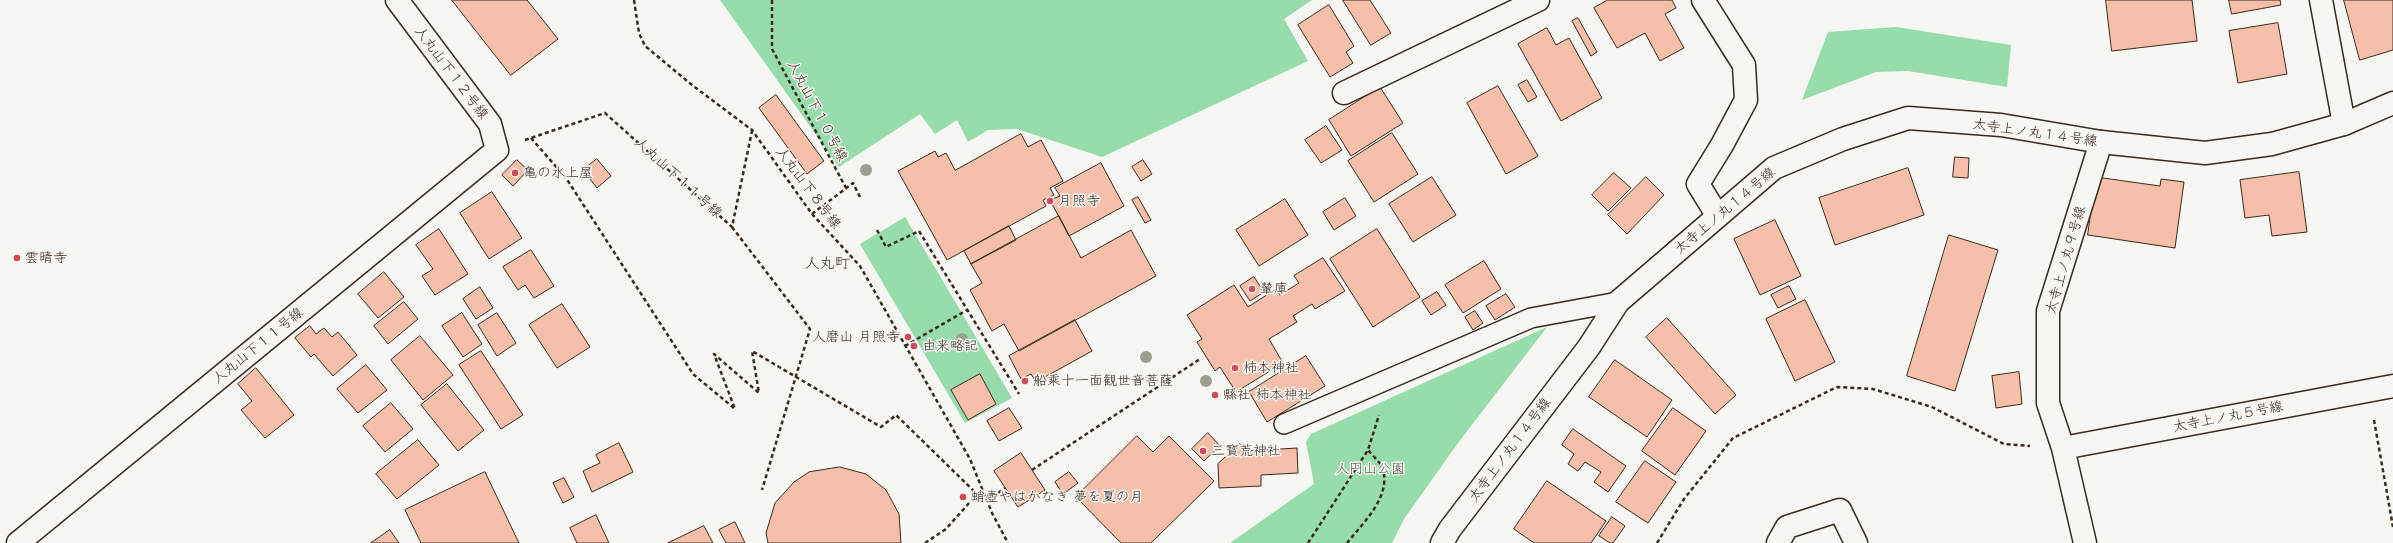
<!DOCTYPE html>
<meta charset="utf-8">
<style>
body{margin:0}
canvas{display:block;background:#f6f6f2}
</style>
<canvas width="2393" height="543"></canvas>
<script>
const c = document.querySelector('canvas').getContext('2d');
c.lineJoin = 'round';
function fill(path, color) { c.fillStyle = color; c.fill(path, 'evenodd'); }
function stroke(path, color, width, dash) { c.strokeStyle = color; c.lineWidth = width; c.lineCap = dash ? 'butt' : 'round'; c.setLineDash(dash || []); c.stroke(path); }
function label(font, color, halo, rows, align = 'center') {
  c.font = font + ' "Playpen Sans","Klee One",sans-serif'; c.lineWidth = 3; c.setLineDash([]); c.textBaseline = 'middle'; c.strokeStyle = halo; c.fillStyle = color; for (const [text, x, y, turn = 0] of rows) {
    c.save(); c.translate(x, y); c.rotate((+turn || 0) * Math.PI / 180); c.textAlign = isNaN(turn) ? turn : align; if (halo) c.strokeText(text, 0, 0); c.fillText(text, 0, 0); c.restore();
  }
}
fill(new Path2D(`
 M720,0h592l-28,19 24,42 -206,96 -85,-28 -29,1 -20,12 -11,-22 -22,14 -15,-20 -81,53z
 M1896,27l115,18 -4,42 -99,-16 -32,1 -74,28 26,-68z
 M905,217l107,181 -47,25 -105,-179z
 M1547,327l-89,116 -54,76 -12,24h-162l84,-59 -8,-42 5,-8z`), '#96ddab');
const building = new Path2D(`
 M452,0h75l31,39 -47,36z
 M1343,0h27l21,33 -20,12z
 M1608,0h64l4,8 -11,6 19,34 -24,13 -15,-28 -28,15 -23,-40z
 M2106,0h86l5,41 -85,10z
 M2229,0h51l1,5 -49,9z
 M2344,0h49v50l-33,10z
 M1329,5l25,41 -8,6 7,11 -23,14 -32,-52z
 M1578,18l19,34 -6,4 -19,-35z
 M2278,23l9,51 -49,9 -9,-52z
 M1547,28l9,17 13,-7 33,60 -41,23 -43,-77z
 M1527,80l10,17 -9,5 -10,-17z
 M1498,86l40,70 -32,18 -39,-71z
 M1380,87l23,36 -52,33 -22,-36z
 M776,95l48,66 -17,13 -48,-66z
 M1326,126l16,24 -21,13 -16,-23z
 M1392,133l26,41 -44,28 -26,-41z
 M1021,134l7,13 13,-7 22,41 -13,7 4,7 -11,5 3,6 -99,54 -49,-89 37,-20 3,6 8,-4 9,17z
 M1955,157l14,1 -1,20 -15,-1z
 M597,159l14,17 -14,12 -14,-18z
 M517,160l11,10 -15,16 -11,-11z
 M1143,160l9,14 -11,7 -9,-14z
 M1101,163l23,43 -55,30 -19,-36 10,-4 -5,-8z
 M1908,168l16,47 -89,30 -16,-47z
 M2299,172l8,60 -35,4 -3,-21 -24,3 -5,-38z
 M1614,173l17,15 -23,23 -16,-16z
 M1432,177l24,38 -43,27 -24,-38z
 M1646,177l18,18 -37,39 -19,-19z
 M2096,177l64,9 1,-7 23,3 -9,66 -87,-13z
 M492,192l30,46 -33,21 -29,-46z
 M1138,197l13,23 -6,3 -13,-23z
 M1345,198l11,18 -22,14 -11,-18z
 M1285,199l23,36 -49,31 -23,-36z
 M1059,216l22,42 50,-28 25,46 -137,75 -15,-27 -12,7 -22,-41 12,-7 -11,-19z
 M1775,220l26,56 -41,19 -26,-56z
 M1009,226l7,14 -45,24 -7,-13z
 M439,229l29,45 -33,21 -13,-19 11,-7 -17,-24z
 M1377,229l43,68 -47,30 -43,-68z
 M1949,235l49,15 -43,141 -48,-15z
 M531,250l23,36 -20,12 -9,-13 -7,5 -15,-23z
 M1323,258l22,33 -30,18 -3,-5 -19,12 4,6 -28,17 14,24 -47,29 -16,-25 -5,4 -18,-29 5,-3 -15,-24 47,-30 14,22 28,-18 4,6 19,-12 -5,-7z
 M1484,261l17,28 -38,24 -18,-28z
 M384,272l20,25 -26,21 -20,-24z
 M1254,277l10,15 -14,9 -10,-15z
 M1789,286l7,13 -18,9 -7,-13z
 M480,287l13,21 -17,11 -13,-20z
 M1437,292l9,13 -15,10 -9,-14z
 M1506,294l9,13 -20,13 -9,-14z
 M1805,300l30,62 -40,19 -29,-62z
 M404,302l14,17 -30,25 -14,-18z
 M562,304l28,43 -33,21 -28,-43z
 M1475,311l8,12 -10,7 -8,-13z
 M462,313l20,31 -19,13 -21,-31z
 M497,313l19,30 -19,13 -19,-31z
 M1667,318l69,77 -21,19 -69,-77z
 M1075,320l17,31 -56,31 -5,-8 -10,5 -12,-23z
 M310,326l6,8 8,-6 8,9 6,-5 19,23 -24,21 -19,-22 -3,3 -16,-19z
 M420,336l33,39 -30,25 -32,-40z
 M481,351l42,64 -22,14 -42,-64z
 M1306,356l19,30 -58,36 -18,-30z
 M1615,360l57,40 -25,37 -58,-40z
 M366,365l21,25 -29,23 -21,-24z
 M256,368l38,47 -29,23 -24,-28 11,-9 -14,-17z
 M2019,372l3,32 -26,4 -4,-32z
 M980,374l16,30 -28,16 -17,-30z
 M447,384l37,46 -26,21 -37,-46z
 M391,403l22,26 -28,23 -22,-26z
 M1009,408l13,20 -23,13 -12,-20z
 M1673,408l33,23 -31,44 -33,-24z
 M1573,429l53,37 -18,26 -14,-10 7,-10 -16,-10 -7,9 -10,-7 6,-10 -12,-9z
 M1208,433l12,13 -16,15 -12,-12z
 M1137,436l16,16 16,-16 45,45 -63,62h-30l-45,-46z
 M418,440l21,25 -42,34 -21,-25z
 M619,443l14,29 -41,20 -9,-21 17,-8 -4,-8z
 M1240,444l9,7 48,-3 1,25 -37,2v11l-42,2 -1,-24z
 M1021,453l24,37 -27,17 -24,-36z
 M1645,461l31,21 -28,41 -32,-21z
 M840,467l26,7 20,16 13,24 2,29h-133l-2,-10 9,-30 19,-21 15,-10z
 M485,472l34,71h-98l-16,-33z
 M1069,472l9,11 -15,11 -8,-12z
 M564,478l10,19 -11,6 -10,-20z
 M1547,481l59,40 -15,22h-57l-20,-14z
 M596,515l13,28h-32l-7,-15z
 M1612,517l13,9 -12,17h-3l-11,-7z
 M735,522l10,21h-19l-7,-13z
 M704,526l9,17h-45z
 M390,530l9,13h-28z`);
fill(building, '#f6bfaa');
stroke(building, '#3b2a1e', 1);
const service = new Path2D(`
 M1284,424l247,-106 87,-16`);
const minor = new Path2D(`
 M1703,0l41,65 2,35 -24,45 -24,39 19,31
 M2321,0l23,124
 M1344,93l194,-93
 M2063,448l330,-62
 M18,543l479,-393 -7,-26 -93,-124
 M1778,543l9,-16 53,-17 16,33
 M2085,543l-22,-95 -15,-45v-92l53,-169`);
const tertiary = new Path2D(`
 M1442,543l8,-14 139,-182 29,-45 156,-134 69,-29 65,-21 93,7 100,17 104,11 67,-9 72,-20 49,-21`);
stroke(service, '#3b2a1e', 22);
stroke(minor, '#3b2a1e', 25);
stroke(tertiary, '#3b2a1e', 25);
stroke(new Path2D(`
 M634,0l5,33 6,13 47,39 60,45 60,84 48,52 110,193 22,54 16,30
 M772,0v49l74,139
 M531,138l35,40 127,196 42,35 -21,-55 45,39 -7,-42 129,76 15,-12 81,79 6,-3
 M525,140l80,-27 127,114 20,-96
 M812,214l41,-31 7,14
 M732,227l78,102 -48,161
 M877,230l9,17 33,-16 100,163
 M905,346l62,-36
 M2374,420l19,107
 M1032,470l168,-111
 M987,501l18,-13
 M925,543l21,-14 31,-35
 M1308,543l60,-93 11,-35
 M1347,543c16,-20 46,-48 35,-76 -3,-6 -10,-12 -14,-17
 M1657,543l27,-44 49,-61 104,-51 36,2 59,18 72,37 26,2`), '#3b2a1e', 2.5, [4, 3]);
stroke(service, '#f6f6f2', 19);
stroke(minor, '#f6f6f2', 22);
stroke(tertiary, '#f6f6f2', 22);
c.fillStyle = '#9c9f91';
for (const [x, y] of [
 [866,170],
 [962,339],
 [1146,357],
 [1206,381]
]) { c.beginPath(); c.arc(x, y, 6, 0, 2 * Math.PI); c.fill(); }
for (const [x, y, r, color] of [
 [515,173,4,"#d1495b"],
 [1050,201,4,"#d1495b"],
 [17,258,4,"#d1495b"],
 [1252,289,4,"#d1495b"],
 [908,337,4,"#d1495b"],
 [914,346,4,"#d1495b"],
 [1235,368,4,"#d1495b"],
 [1025,381,4,"#d1495b"],
 [1215,395,4,"#d1495b"],
 [1203,451,4,"#d1495b"],
 [963,497,4,"#d1495b"]
]) { const dot = new Path2D(); dot.arc(x, y, r, 0, 2 * Math.PI); c.fillStyle = color; c.fill(dot); stroke(dot, '#f6f6f2', 1.5); }
label('14px', '#3b2a1e', '#f6f6f2', [
 ["人丸山下１２号線",451,73,53],
 ["人丸山下１０号線",817,111,62],
 ["太寺上ノ丸１４号線",2035,133,8],
 ["人丸山下１１号線",678,178,42],
 ["人丸山下８号線",808,188,53],
 ["太寺上ノ丸１４号線",1725,211,-40],
 ["太寺上ノ丸９号線",2066,260,-74],
 ["人丸山下１１号線",258,346,-39],
 ["太寺上ノ丸５号線",2228,417,-11],
 ["太寺上ノ丸１４号線",1510,450,-53]
]);
label('14px', '#3b2a1e', '#f6f6f2', [
 ["亀の水上屋",523,173],
 ["月照寺",1058,201],
 ["雲晴寺",25,258],
 ["輦庫",1260,289],
 ["人磨山 月照寺",900,337,"right"],
 ["由来略記",922,346],
 ["柿本神社",1243,368],
 ["船乘十一面観世音菩薩",1033,381],
 ["縣社 柿本神社",1223,395],
 ["三寳荒神社",1211,451],
 ["蛸壺やはかなき 夢を夏の月",971,497]
], 'left');
label('14px', '#525741', '#f6f6f2', [
 ["人円山公園",1370,469]
]);
label('15px', '#3b2a1e', '#f6f6f2', [
 ["人丸町",827,264]
]);
</script>
